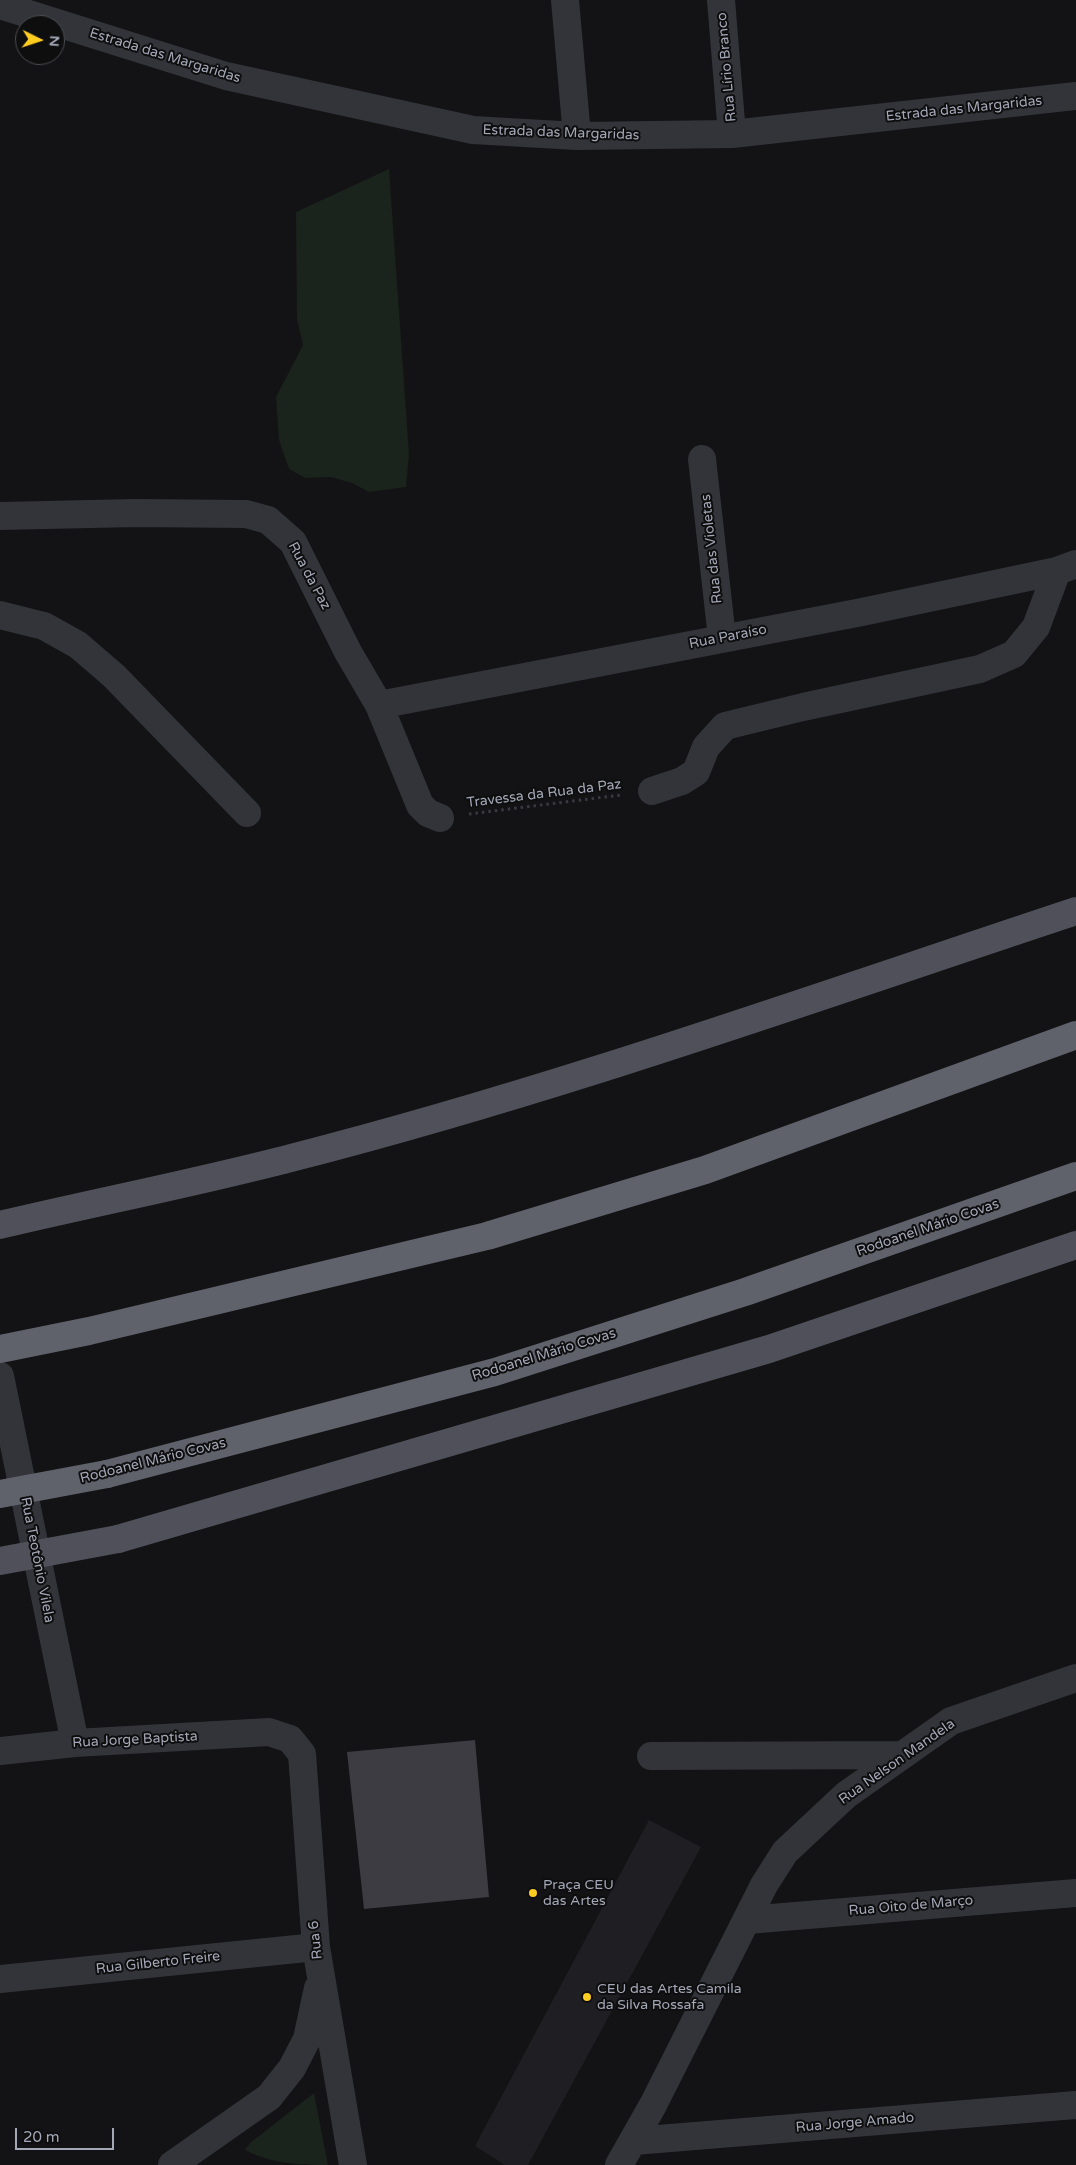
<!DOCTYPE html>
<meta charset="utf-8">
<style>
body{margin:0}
#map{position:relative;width:1076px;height:2165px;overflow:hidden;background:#131315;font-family:"Varela Round",sans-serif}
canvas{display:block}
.north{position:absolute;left:15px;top:15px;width:50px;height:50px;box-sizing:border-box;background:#0e0e0f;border:1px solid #4a4b52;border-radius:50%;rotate:94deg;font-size:14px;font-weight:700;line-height:20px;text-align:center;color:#a3a7b6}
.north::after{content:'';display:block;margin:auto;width:18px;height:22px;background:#ffcc20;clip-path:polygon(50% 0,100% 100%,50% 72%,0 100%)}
.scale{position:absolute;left:15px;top:2128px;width:99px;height:22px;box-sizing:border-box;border:2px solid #a3a7b6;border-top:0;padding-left:6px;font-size:15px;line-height:18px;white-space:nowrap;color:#a3a7b6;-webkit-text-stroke:4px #0e0e0f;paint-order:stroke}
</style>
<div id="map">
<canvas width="1076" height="2165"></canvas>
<div class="north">N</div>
<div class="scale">20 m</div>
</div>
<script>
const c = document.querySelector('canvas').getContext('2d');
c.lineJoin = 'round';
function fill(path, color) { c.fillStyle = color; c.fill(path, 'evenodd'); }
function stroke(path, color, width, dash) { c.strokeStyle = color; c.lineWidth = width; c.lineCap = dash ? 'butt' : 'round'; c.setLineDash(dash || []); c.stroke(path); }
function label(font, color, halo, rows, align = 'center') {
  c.font = font + ' "Varela Round",sans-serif'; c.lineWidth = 4; c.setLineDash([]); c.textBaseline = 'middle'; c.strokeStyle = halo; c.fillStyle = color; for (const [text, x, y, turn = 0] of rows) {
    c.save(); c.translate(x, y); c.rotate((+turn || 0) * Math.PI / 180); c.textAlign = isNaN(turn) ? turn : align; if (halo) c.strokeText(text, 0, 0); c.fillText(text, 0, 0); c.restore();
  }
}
fill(new Path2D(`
 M649,1820l52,27 -173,318h-23l-30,-19z`), '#1f1e22');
fill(new Path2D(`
 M389,169l20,285 -3,33 -37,5 -17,-9 -21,-6 -26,1 -16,-9 -10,-29 -3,-43 27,-52 -6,-26 -1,-107z
 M314,2093l14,72c-30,0 -55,-1 -83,-15l5,-7z`), '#1a231c');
fill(new Path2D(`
 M475,1740l14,157 -125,12 -17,-157z`), '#3c3c42');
stroke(new Path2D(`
 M469,814l152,-19`), '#393a41', 3, [2.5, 4]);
stroke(new Path2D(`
 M565,0l12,136
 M721,0l11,134
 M0,5l226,71 247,54 104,6 155,-2 344,-38
 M702,459l20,179
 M0,516l136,-3 110,1 22,6 25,22 55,110 31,53 41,100 8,8 12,5
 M0,615l44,11 34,19 36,31 133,137
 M379,705l483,-93 195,-41 19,-7
 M652,791l30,-10 14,-9 10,-25 19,-21 78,-19 177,-38 34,-15 22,-27 21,-56
 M0,1376l75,367
 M0,1751l75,-8 194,-11 21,7 12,15 14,193 37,218
 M651,1756l252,-1
 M747,1920l329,-27
 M0,1979l316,-32
 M634,2141l442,-36
 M172,2165l97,-68 23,-29 15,-29 11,-51
 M619,2165l34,-60 111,-220 21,-33 61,-57 105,-74 125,-43`), '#33343a', 28);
stroke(new Path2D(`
 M0,1225c97,-23 195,-42 291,-67 266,-68 525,-161 785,-247
 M118,1539l651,-190 307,-104`), '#4f5059', 28);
stroke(new Path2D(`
 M0,1349l89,-18 398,-95 218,-66 371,-135
 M107,1474l388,-102 250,-80 331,-116`), '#5f616b', 28);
stroke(new Path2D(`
 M0,1561l118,-22`), '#4f5059', 28);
stroke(new Path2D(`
 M0,1494l107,-20`), '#5f616b', 28);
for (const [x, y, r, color] of [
 [533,1893,5,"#ffcc20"],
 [587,1997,5,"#ffcc20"]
]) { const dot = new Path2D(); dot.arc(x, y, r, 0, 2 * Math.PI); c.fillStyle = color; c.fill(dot); stroke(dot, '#0e0e0f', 2); }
label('14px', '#a3a7b6', '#0e0e0f', [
 ["Estrada das Margaridas",165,56,17],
 ["Rua Lírio Branco",727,67,-95],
 ["Estrada das Margaridas",964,109,-6],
 ["Estrada das Margaridas",561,133,2],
 ["Rua das Violetas",712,549,-96],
 ["Rua da Paz",309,576,62],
 ["Rua Paraíso",728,637,-11],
 ["Travessa da Rua da Paz",544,794,-7],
 ["Rodoanel Mário Covas",928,1228,-19],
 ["Rodoanel Mário Covas",544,1355,-17],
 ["Rodoanel Mário Covas",153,1461,-14],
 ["Rua Teotônio Vilela",37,1560,79],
 ["Rua Jorge Baptista",135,1740,-3],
 ["Rua Nelson Mandela",897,1762,-35],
 ["Rua Oito de Março",911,1906,-5],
 ["Rua 6",316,1940,-96],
 ["Rua Gilberto Freire",158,1963,-6],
 ["Rua Jorge Amado",855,2123,-5]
]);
label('14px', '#a3a7b6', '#0e0e0f', [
 ["Praça CEU",543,1885],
 ["das Artes",543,1901],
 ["CEU das Artes Camila",597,1989],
 ["da Silva Rossafa",597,2005]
], 'left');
</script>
